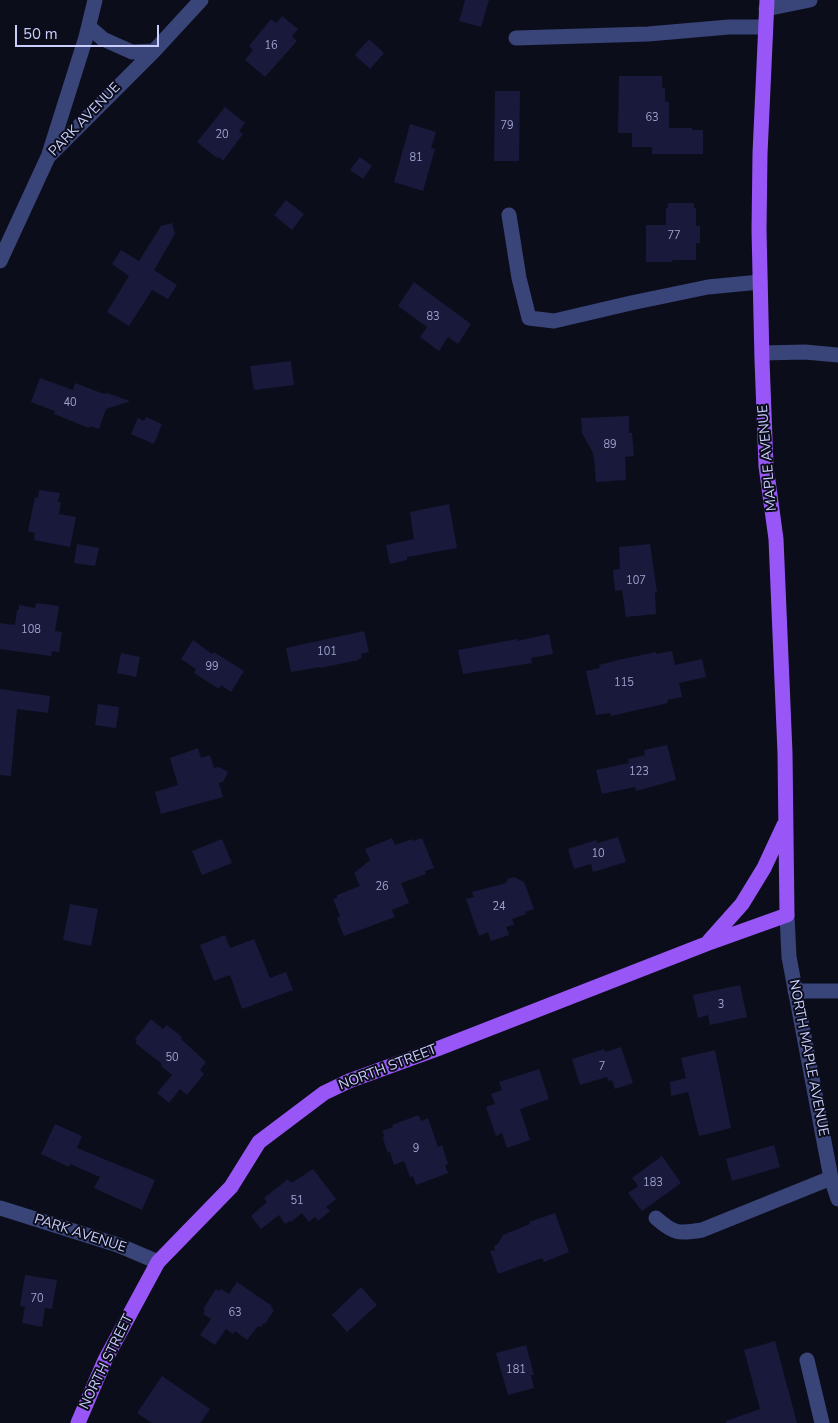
<!DOCTYPE html>
<style>
body{margin:0}
#map{position:relative;width:838px;height:1423px;overflow:hidden;background:#0c0d1b;font-family:"Nunito Sans",sans-serif}
canvas{display:block}
.scale{position:absolute;left:15px;top:25px;width:144px;height:22px;box-sizing:border-box;border:2px solid #c9cefc;border-top:0;padding-left:6px;font-size:15px;line-height:18px;white-space:nowrap;color:#c9cefc;-webkit-text-stroke:4px #0c0d1b;paint-order:stroke}
</style>
<div id="map">
<canvas width="838" height="1423"></canvas>
<div class="scale">50 m</div>
</div>
<script>
const c = document.querySelector('canvas').getContext('2d');
c.lineJoin = 'round';
function fill(path, color) { c.fillStyle = color; c.fill(path, 'evenodd'); }
function stroke(path, color, width, dash) { c.strokeStyle = color; c.lineWidth = width; c.lineCap = dash ? 'butt' : 'round'; c.setLineDash(dash || []); c.stroke(path); }
function label(font, color, halo, rows, align = 'center') {
  c.font = font + ' "Nunito Sans",sans-serif'; c.lineWidth = 4; c.setLineDash([]); c.textBaseline = 'middle'; c.strokeStyle = halo; c.fillStyle = color; for (const [text, x, y, turn = 0] of rows) {
    c.save(); c.translate(x, y); c.rotate((+turn || 0) * Math.PI / 180); c.textAlign = isNaN(turn) ? turn : align; if (halo) c.strokeText(text, 0, 0); c.fillText(text, 0, 0); c.restore();
  }
}
fill(new Path2D(`
 M465,0h24l-8,27 -22,-6z
 M282,16l16,13 -6,7 5,5 -32,36 -20,-17 8,-10 -4,-4 22,-27 5,4z
 M369,39l15,14 -14,16 -15,-14z
 M619,76h43v11l3,2v13h4v26h23v2h11v24h-51v-7h-20v-14h-14z
 M495,91h25l-1,70h-25z
 M225,107l20,16 -6,8 4,3 -20,27 -4,-4 -2,1 -20,-16z
 M410,124l26,8 -5,16 4,1 -12,42 -29,-9z
 M360,157l12,9 -9,13 -13,-9z
 M286,200l18,14 -12,16 -18,-15z
 M668,203h26v5h2v18h4v17h-4v17h-24l1,2h-27v-37h20v-17h2z
 M172,223l3,11 -21,36 23,15 -9,14 -16,-9 -23,36 -22,-14 22,-36 -17,-12 9,-14 18,11 22,-35z
 M414,282l57,42 -13,20 -10,-7 -9,14 -19,-14 7,-10 -29,-21z
 M291,361l3,24 -40,5 -4,-24z
 M40,378l33,12 2,-7 29,11 3,-1 23,8 -24,8 -7,20 -9,-3 -1,2 -35,-14 1,-3 -24,-9z
 M629,416v17h3l2,23 -9,1 1,23 -30,2 -2,-24 -2,-7 -10,-18 -1,-15z
 M146,417l16,7 -8,20 -23,-10 7,-16 6,3z
 M39,490l21,3 -2,9h3l-2,12 17,3 -6,30 -36,-7 1,-7 -7,-2 7,-34 3,1z
 M449,504l8,44 -50,9v3l-17,4 -4,-19 28,-6 -4,-27z
 M77,544l22,4 -4,18 -21,-3z
 M650,544l7,48h-2l1,22 -30,3 -4,-27 -7,1 -2,-21 7,-1 -1,-22z
 M36,603l23,3 -4,25 7,1 -3,20 -7,-1 -1,5 -51,-7v-26l15,2 2,-15h2v-5l16,3z
 M364,631l5,21 -8,2 1,4 -4,1 1,1 -39,8v-1l-29,5 -5,-24z
 M549,634l4,20 -22,4 1,5 -69,11 -5,-24 59,-11v2z
 M193,640l19,14 2,-2 30,19 -13,21 -10,-7 -2,4 -25,-16 2,-4 -15,-10z
 M672,651l3,14 27,-6 4,18 -27,6 3,14 -15,3 1,3 -57,13 -1,-3 -14,2 -10,-44 14,-3 -1,-3 19,-5 38,-8v2z
 M121,653l19,4 -4,20 -19,-4z
 M0,689l50,7 -2,17 -31,-4 -6,67 -11,-1z
 M98,704l21,3 -3,21 -21,-3z
 M667,745l9,35 -40,11 -1,-4 -33,7 -6,-24 33,-7 -1,-4 17,-4 -1,-5z
 M198,748l3,10 9,-3 4,13 5,-1 9,5 -5,10 -4,1 4,14 -62,17 -6,-22 23,-7 -8,-27z
 M618,837l8,25 -33,10 -2,-8 -17,5 -6,-20 28,-9 2,3z
 M392,838l3,7 17,-6 1,2 9,-3 12,30 -9,3 1,3 -25,9 8,20 -17,7 3,7 -51,19 -7,-18 3,-2 -7,-17 4,-1v-3l23,-9 -6,-13 16,-13 -5,-11z
 M222,839l10,24 -30,12 -10,-24z
 M514,877l10,5 10,27 -9,3 1,2 -14,5 2,6 -8,2 3,8 -18,6 -3,-9 -9,4 -13,-37 8,-2 -2,-5 34,-9 2,-4z
 M70,904l28,5 -7,37 -28,-6z
 M225,935l5,13 24,-9 16,39 16,-6 7,18 -51,19 -12,-34 -16,6 -14,-36z
 M740,985l7,32 -37,8 -2,-10 -10,3 -5,-23z
 M151,1019l12,10 4,-4 15,12 -1,2 25,23 -6,8 4,4 -17,21 -7,-6 -11,14 -12,-10 15,-18 -11,-9 1,-2 -27,-21 2,-2 -2,-2z
 M621,1047l12,36 -18,6 -3,-9 -4,1 -1,-4 -27,8 -8,-26 32,-10 1,3z
 M715,1050l16,78 -32,8 -11,-44 -17,4 -1,-14 16,-4 -5,-20z
 M539,1069l10,30 -29,10 10,31 -23,8 -5,-15 -6,3 -10,-29 9,-3 -4,-10 11,-4 -3,-8z
 M416,1116h3l2,5 7,-3 10,29 4,-2 6,19 -3,1 3,8 -32,12 -3,-9 -3,1 -6,-16 -10,4 -4,-13 -2,1 -5,-14 1,-4 -2,-4 11,-4 -1,-2z
 M55,1124l27,12 -5,12 78,32 -13,30 -48,-22 6,-11 -30,-13 -1,3 -28,-13z
 M774,1145l6,22 -48,14 -6,-22z
 M662,1156l19,27 -39,28 -14,-18 10,-7 -6,-8z
 M313,1169l23,30 -10,8 4,4 -12,10 -3,-4 -6,5 -7,-9 -11,9 -1,-1 -5,3 -6,-9 -18,14 -10,-13 16,-14 -3,-4 24,-19 2,3h3z
 M555,1213l14,39 -25,10 -2,-4 -44,16 -8,-23 5,-1 -1,-4 4,-2 5,-9 27,-11 -1,-2z
 M25,1275l32,5 -5,29 -7,-1 -3,19 -20,-4 3,-16 -5,-1z
 M237,1282l35,24 -1,2 3,2 -9,14 -1,-1 -3,4 -3,-1 -11,14 -12,-9 -2,3 -7,-5 -11,16 -15,-10 11,-16 -8,-5 2,-3 -2,-2 13,-20 3,2 2,-2 8,5z
 M361,1287l16,18 -30,27 -15,-17z
 M775,1341l22,82h-71v-2l34,-12 -16,-59z
 M526,1345l8,30h-3l3,13 -26,7 -12,-42z
 M162,1376l48,33 -10,14h-48l-15,-10z`), '#19193b');
stroke(new Path2D(`
 M766,9l44,-9
 M89,27l14,12 29,13 22,-1
 M516,38l132,-4 81,-7h36
 M49,154l37,-117 9,-37
 M509,215l10,63 10,40 25,3 77,-18 77,-16 52,-5
 M0,261l48,-104 106,-106 47,-51
 M762,353l43,-1 33,3
 M787,915l2,42 42,221 7,21
 M795,991h43
 M0,1208l118,37 40,17
 M656,1218c18,16 23,16 46,12l129,-52
 M807,1360l15,63`), '#394478', 15);
stroke(new Path2D(`
 M709,941l33,-37 22,-36 20,-43
 M78,1423l27,-63 53,-98 73,-75 28,-45 65,-49 25,-12 88,-32 269,-105 81,-29 -2,-162 -9,-214 -10,-73 -4,-106 -3,-130 1,-76 7,-154`), '#9856f6', 15);
label('11px', '#9da1cc', null, [
 ["16",271,46],
 ["63",652,118],
 ["79",507,126],
 ["20",222,135],
 ["81",416,158],
 ["77",674,236],
 ["83",433,317],
 ["40",70,403],
 ["89",610,445],
 ["107",636,581],
 ["108",31,630],
 ["101",327,652],
 ["99",212,667],
 ["115",624,683],
 ["123",639,772],
 ["10",598,854],
 ["26",382,887],
 ["24",499,907],
 ["3",721,1005],
 ["50",172,1058],
 ["7",602,1067],
 ["9",416,1149],
 ["183",653,1183],
 ["51",297,1201],
 ["70",37,1299],
 ["63",235,1313],
 ["181",516,1370]
]);
label('14px', '#c9cefc', '#0c0d1b', [
 ["PARK AVENUE",85,120,-46],
 ["MAPLE AVENUE",768,458,-95],
 ["NORTH MAPLE AVENUE",808,1058,79],
 ["NORTH STREET",388,1068,-21],
 ["PARK AVENUE",80,1234,18],
 ["NORTH STREET",107,1362,-64]
]);
</script>
